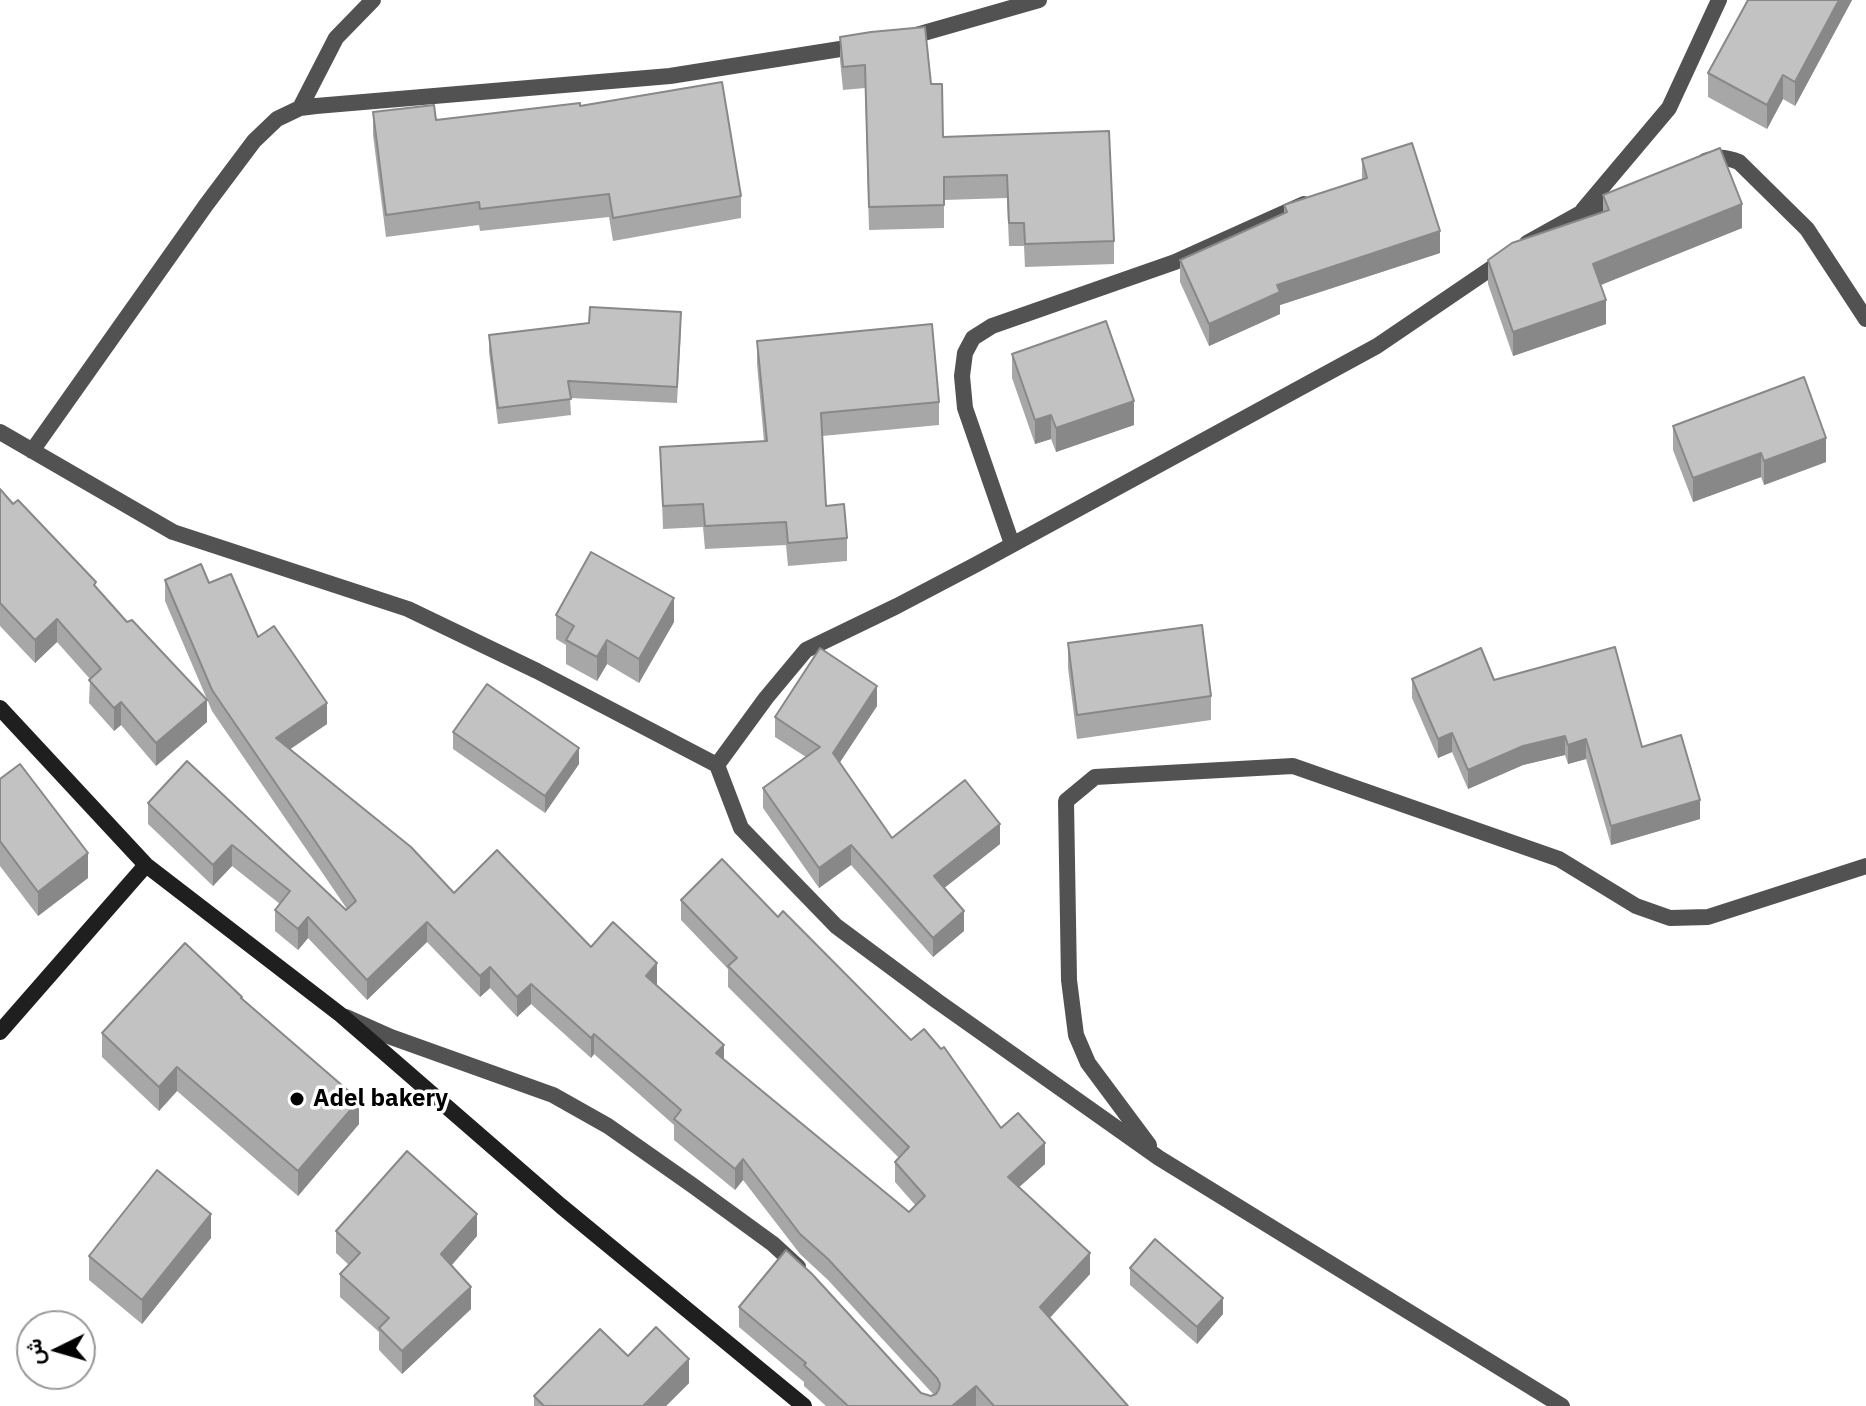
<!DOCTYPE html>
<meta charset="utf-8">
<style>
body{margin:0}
#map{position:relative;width:1866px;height:1406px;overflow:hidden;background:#fff;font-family:"IBM Plex Sans",Vazirmatn,sans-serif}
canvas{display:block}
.north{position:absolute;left:16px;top:1310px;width:80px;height:80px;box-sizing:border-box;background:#fff;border:2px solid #999;border-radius:50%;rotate:265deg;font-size:22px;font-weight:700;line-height:32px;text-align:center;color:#000}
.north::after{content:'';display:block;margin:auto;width:28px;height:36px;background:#000;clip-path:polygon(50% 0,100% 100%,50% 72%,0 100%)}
</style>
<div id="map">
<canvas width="1866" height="1406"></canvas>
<div class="north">ش</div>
</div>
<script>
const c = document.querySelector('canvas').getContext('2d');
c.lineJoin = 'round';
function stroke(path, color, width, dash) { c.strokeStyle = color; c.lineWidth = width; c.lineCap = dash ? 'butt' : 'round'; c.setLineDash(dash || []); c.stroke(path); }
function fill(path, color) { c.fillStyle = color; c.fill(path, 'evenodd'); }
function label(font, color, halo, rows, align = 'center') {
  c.font = font + ' "IBM Plex Sans",sans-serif'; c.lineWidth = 7; c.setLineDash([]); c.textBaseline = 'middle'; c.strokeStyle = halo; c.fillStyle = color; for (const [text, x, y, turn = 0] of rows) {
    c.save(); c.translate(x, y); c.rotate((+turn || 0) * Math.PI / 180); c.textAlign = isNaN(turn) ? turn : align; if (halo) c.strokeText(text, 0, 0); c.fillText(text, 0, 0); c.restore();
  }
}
stroke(new Path2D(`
 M906,38l133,-38
 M300,108l36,-70 37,-38
 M1705,161c13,-5 21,-4 34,1l68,67 59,90
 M1583,210l86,-102 50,-108
 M1527,243l52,-29 42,-17
 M0,432l173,100 235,77 129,62 180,94 24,63 95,98 101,75 222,157 403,248
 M32,451l174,-246 48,-64 23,-22 23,-11 16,-2 354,-30 189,-30
 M1012,544l-47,-136 -3,-32 3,-23 8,-15 19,-12 183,-64 129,-58
 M717,765l49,-67 40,-48 91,-44 80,-42 400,-218 128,-87
 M346,1017l45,20 162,58 55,31 84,59 81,59 25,23
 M1149,1145l-61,-82 -12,-28 -7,-55 -3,-179 29,-24 198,-11 266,93 77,47 34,12 38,-1 158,-51`), '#525252', 16);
stroke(new Path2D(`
 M0,708l146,157 195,150 220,191 243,200
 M0,1032l146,-167`), '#1f1f1f', 16);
fill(new Path2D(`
 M1748,0h104l-57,106 -12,-7 -16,30 -59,-32v-24z
 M840,37l91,47 12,53 171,104v23l-89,3 -1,-21h-15l-2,-48 -63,2v28l-75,2 -4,-142 -22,2 -3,-30z
 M580,106l161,90v22l-128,23 -4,-24 -129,14 -1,-6 -93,12 -13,-102v-23l63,8z
 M1362,159l78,94 -160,52v9l-71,32 -29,-64v-22l104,-46v-9l78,-25z
 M1603,195l139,33 -141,57 5,39 -93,32 -25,-72v-24l115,-48z
 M681,328l-4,75 -107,-5 1,17 -73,9 -9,-72v-17z
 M757,341l182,61v23l-117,11 4,70 21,32v23l-59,5 -2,-21 -81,4 -2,-22 -40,2 -3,-82 104,-6 -7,-77z
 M1012,354l122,71 -78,27 -5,-13 -16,5 -23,-66z
 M1673,426l153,36 -62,23 -3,-8 -68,25 -20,-52z
 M0,489l96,99 111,134 -51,44 -35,-41 -7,6 -25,-28 1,-24 -33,-37 -22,21 -35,-37z
 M165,580l44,3 49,54 69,87 -38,25 165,144 137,54 66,37 -1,1 68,75 185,152 7,-6 -21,-24v-20l4,-4 -171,-171v-18l-47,-49v-20l97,17 133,123 90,88 44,36 -26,23 71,87 -40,44 78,88h-302l-22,-20v-4l-65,-55v-20l182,86 10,3 3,-1 -106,-115 -28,-26 -57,-74 -8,10 -61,-50v-15l-80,-71 -3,4 -60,-54 -14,13 -27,-29 -10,9 -53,-55 -60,58 -59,-62 -10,12 -23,-19v-21l5,-6 -48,-38 -19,20 -65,-62v-21l39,-42 159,149 1,-1 -135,-198 -47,-110z
 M556,615l118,7 -35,61 -32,-19 -10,17 -31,-17v-19l-10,-6z
 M1068,643l143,53v24l-134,19 -9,-71z
 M1412,679l82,1 148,67 58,72 -89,26 -25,-86 -18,5 -3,-9 -42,10 -55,24 -16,-37 -14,6 -26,-60z
 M877,706l-38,57 53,75 108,6 -56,44 20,43 -31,26 -82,-92 -32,23 -56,-80v-20l43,-31 -31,-20v-20z
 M453,732l126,32 -34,49 -92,-64z
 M0,779l88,99 -50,38 -38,-50z
 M242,999l117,125 -61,72 -121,-105 -18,20 -57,-54v-24z
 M336,1231l141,5 -25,29 19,44 -69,65 -23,-24v-18l-39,-35v-23l9,-9 -13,-12z
 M211,1238l-69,86 -53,-44v-24z
 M1130,1268l93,46 -26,30 -67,-59z
 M628,1356l61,27 -23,23h-132v-10z`), '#a7a7a7');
fill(new Path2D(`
 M1839,0h13l-57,106v-24z
 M1783,75v24l-16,30v-24z
 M1742,204v24l-149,60v-24z
 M1440,231v22l-160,52v9l-71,32v-22l68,-39z
 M1606,300v24l-93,32v-24z
 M1134,401v24l-78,27v-24z
 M1051,415v24l-16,5v-24z
 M1826,438v24l-62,23v-24z
 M1761,453v24l-68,25v-24z
 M674,598v24l-35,61v-24z
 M57,619v23l-22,21v-23z
 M607,640v24l-10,17v-24z
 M877,686v20l-44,67v-20z
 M207,700v22l-51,44v-23z
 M121,702v23l-7,6v-23z
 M327,703v21l-51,35v-21z
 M1452,733v19l-14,6v-19z
 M1565,736v19l-42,10 -55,24v-19l55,-24z
 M1586,739v20l-18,5v-19z
 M579,748v16l-34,49v-17z
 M1700,800v19l-89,26v-19z
 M1000,824v20l-66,52v-20z
 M232,845v21l-19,20v-21z
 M851,845v20l-32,23v-20z
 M88,853v25l-50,38v-24z
 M964,911v20l-31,26v-19z
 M308,917v21l-10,12v-21z
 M427,922v20l-60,58v-20z
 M657,963v21l-11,12v-20z
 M490,967v21l-10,9v-21z
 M531,984v20l-14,13v-20z
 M594,1034v20l-3,4v-20z
 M724,1045v20l-8,-12z
 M177,1067v24l-18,20v-24z
 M359,1100v24l-61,72v-25z
 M1045,1143v21l-37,33v-20z
 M743,1159v21l-8,10v-21z
 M211,1214v24l-69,86v-24z
 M477,1214v22l-36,41v-23z
 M1090,1253v21l-50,54v-21z
 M471,1287v22l-69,65v-23z
 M1223,1298v16l-26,30v-17z
 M689,1359v24l-23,23h-23z
 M976,1386v20h-24z`), '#888');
const building = new Path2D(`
 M1748,0h91l-44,82 -12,-7 -16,30 -59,-32z
 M925,27l6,57h11l1,53 166,-6 5,110 -89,3 -1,-21h-15l-2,-48 -63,2v28l-75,2 -4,-142 -22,2 -3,-30 31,-5z
 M722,82l19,114 -128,22 -4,-24 -129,15 -1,-7 -93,13 -13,-103 61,-7 2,15 144,-17v3z
 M1412,143l28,88 -163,54 3,7 -71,32 -29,-64 107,-48 -3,-7 83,-27 -5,-19z
 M1720,148l22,56 -149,60 13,36 -93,32 -25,-72 24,-17 97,-33 -6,-15z
 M590,307l91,5 -4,75 -109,-6 3,18 -73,9 -9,-73 100,-12z
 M1106,321l28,80 -78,27 -5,-13 -16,5 -23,-66z
 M932,324l7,78 -118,11 5,93 18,-2 3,34 -59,5 -2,-21 -81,4 -2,-22 -40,2 -3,-59 107,-6 -10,-100z
 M1804,377l22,61 -62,23 -3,-8 -68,25 -20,-52z
 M0,489l13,15 5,-4 78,82 -2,3 33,37 5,-2 75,80 -51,43 -35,-41 -7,6 -25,-28 12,-11 -44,-50 -22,21 -35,-37z
 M591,552l83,46 -35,61 -32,-19 -10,17 -31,-17 8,-14 -18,-11z
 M201,564l8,19 22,-9 27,63 16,-11 53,77 -51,35 135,109 43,46 43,-43 94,97 22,-25 44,41 -11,13 78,69 -8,8 193,159 16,-16 -30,-34 14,-15 -181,-181 9,-8 -56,-58 41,-41 56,58 5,-6 128,129 13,-11 17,20 3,-2 57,81 17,-15 27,30 -37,34 82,76 -50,54 88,99h-134l-18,-20 -24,20h-104l-44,-41 2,-2 -67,-56 47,-57 26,24 109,119 10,3 5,-2 3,-5 1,-5 -3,-6 -109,-119 -28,-25 -57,-75 -8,10 -61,-50 7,-9 -87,-76 -3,4 -60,-54 -14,13 -27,-30 -10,9 -53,-54 -60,58 -59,-63 -10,12 -23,-19 15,-19 -58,-46 -19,20 -65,-62 39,-42 159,149 10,-9 -144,-211 -47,-110z
 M1202,625l9,71 -134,19 -9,-72z
 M1615,647l27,100 39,-12 19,65 -89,26 -25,-87 -18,6 -3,-9 -42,10 -55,24 -16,-37 -14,6 -26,-60 69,-31 13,32z
 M820,648l57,38 -44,67 59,85 73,-58 35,44 -66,52 30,35 -31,27 -82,-93 -32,23 -56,-80 57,-41 -45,-30z
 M487,684l92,64 -34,48 -92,-64z
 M20,764l68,89 -50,39 -38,-51v-62z
 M185,943l57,54 -1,1 118,102 -61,71 -121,-104 -18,20 -57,-54z
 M407,1151l70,63 -36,40 30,33 -69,64 -23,-23 10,-10 -49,-44 20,-21 -24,-22z
 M157,1170l54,44 -69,86 -53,-44z
 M1155,1239l68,59 -26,29 -67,-59z
 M656,1327l33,32 -46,47h-99l-10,-10 66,-67 28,27z`);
fill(building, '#c2c2c2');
stroke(building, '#888', 2);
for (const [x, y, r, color] of [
 [297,1099,8,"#000"]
]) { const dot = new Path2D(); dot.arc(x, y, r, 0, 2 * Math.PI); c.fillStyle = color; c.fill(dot); stroke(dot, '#fff', 3); }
label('bold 24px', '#000', '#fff', [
 ["Adel bakery",313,1099]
], 'left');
</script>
